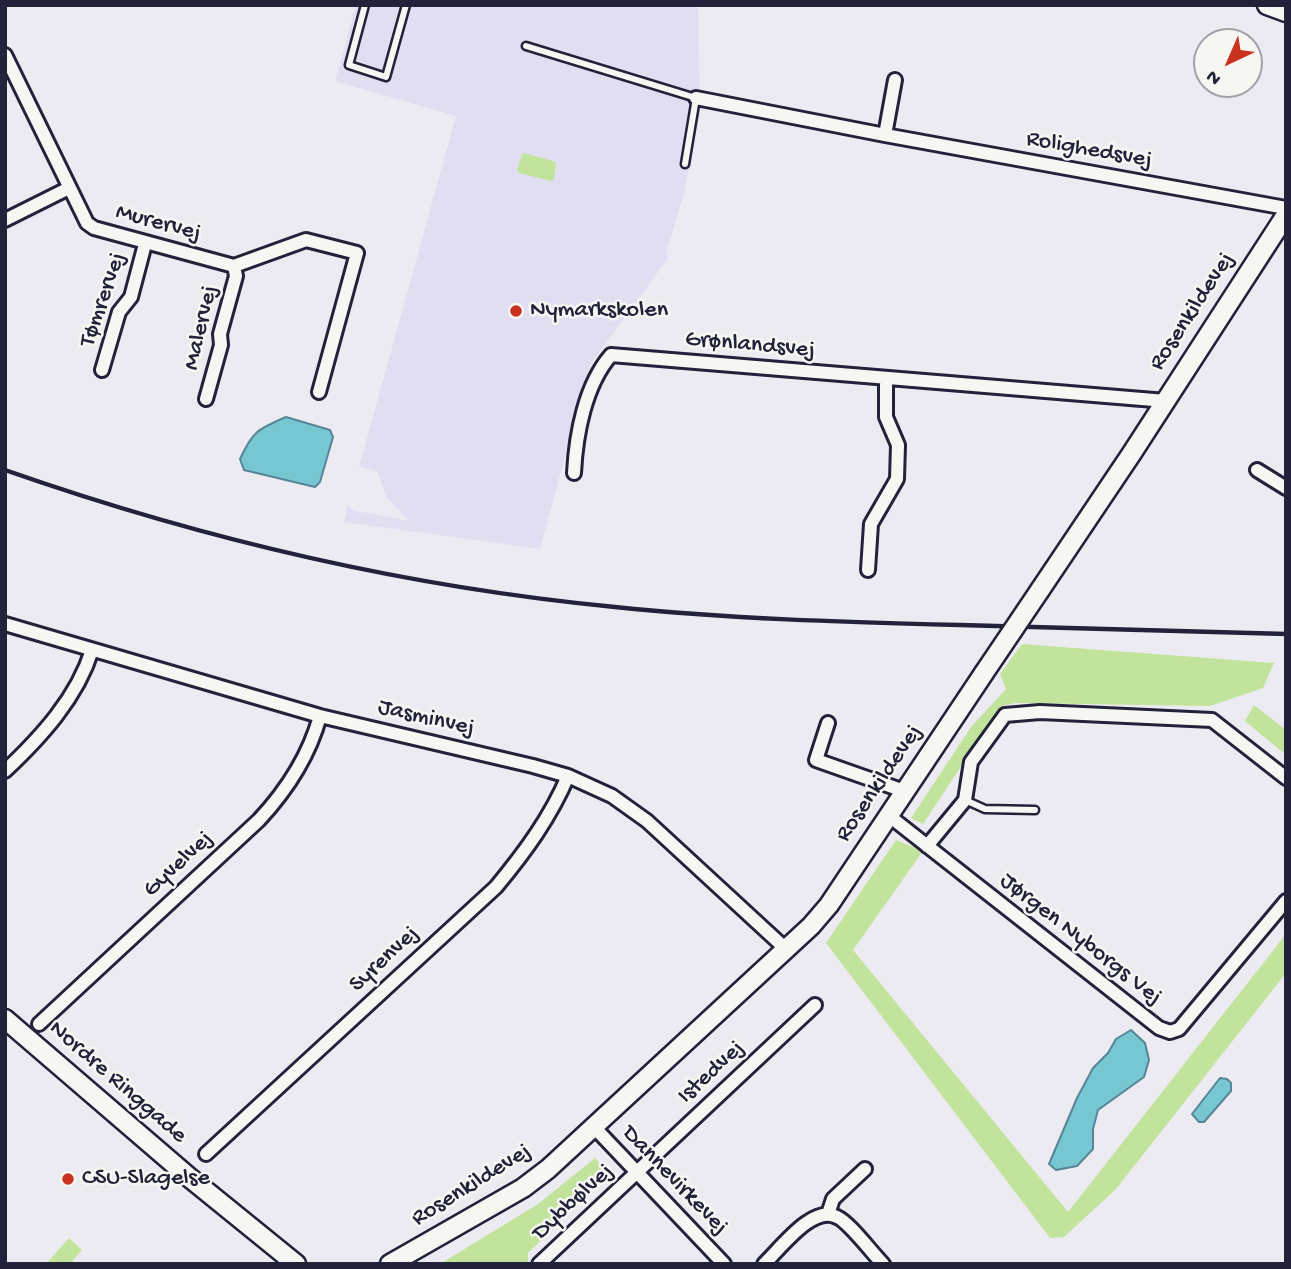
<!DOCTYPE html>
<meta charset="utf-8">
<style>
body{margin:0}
#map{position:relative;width:1291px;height:1269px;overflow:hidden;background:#edebf2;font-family:"Gochi Hand",sans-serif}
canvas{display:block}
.frame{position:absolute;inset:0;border:7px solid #22223b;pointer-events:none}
.north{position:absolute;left:1193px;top:28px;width:70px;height:70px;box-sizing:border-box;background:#f6f6f2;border:2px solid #a1a1a9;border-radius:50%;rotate:224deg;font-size:19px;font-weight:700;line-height:28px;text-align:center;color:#22223b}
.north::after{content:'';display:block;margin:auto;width:24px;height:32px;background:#c8321e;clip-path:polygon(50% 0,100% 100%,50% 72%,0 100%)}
</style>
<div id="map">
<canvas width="1291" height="1269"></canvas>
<div class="frame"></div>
<div class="north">N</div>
</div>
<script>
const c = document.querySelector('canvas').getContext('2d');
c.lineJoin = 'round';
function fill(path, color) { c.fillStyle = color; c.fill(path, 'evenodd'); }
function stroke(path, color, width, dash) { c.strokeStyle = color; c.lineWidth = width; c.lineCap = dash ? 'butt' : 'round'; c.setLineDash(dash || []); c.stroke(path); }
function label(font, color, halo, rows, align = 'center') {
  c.font = font + ' "Gochi Hand",sans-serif'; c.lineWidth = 5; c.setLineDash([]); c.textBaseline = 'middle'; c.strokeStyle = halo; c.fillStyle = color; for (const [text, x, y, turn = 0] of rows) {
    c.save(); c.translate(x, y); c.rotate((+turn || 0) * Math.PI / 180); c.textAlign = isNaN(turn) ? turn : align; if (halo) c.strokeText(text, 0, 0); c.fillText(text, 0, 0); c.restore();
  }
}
fill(new Path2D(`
 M356,5h342l2,107 -16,82 -18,60 3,3 -79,108 -50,184 -196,-27 4,-17 4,5 57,11 -22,-23 -10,-27 -18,-4 97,-351 -121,-35z`), '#e2def2');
fill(new Path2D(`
 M524,153l32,9 -2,18 -3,1 -32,-8 -2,-3 5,-15z
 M1022,644l252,19 -11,25 -53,18 -194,-3 -15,3 -78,118 -12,-6 60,-91 35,-38 -6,-15z
 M1254,705l32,25v25l-41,-34z
 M896,840l27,11 -70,99 215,262 218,-278v39l-170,216 -52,48 -14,1 -224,-295z
 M595,1158l14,16 -81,79v11h-88l98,-60z
 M69,1238l13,12 -12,14h-24z`), '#c2e39c');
const water = new Path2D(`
 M286,417l44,13 3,7 -13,45 -5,5 -71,-17 -4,-11c13,-28 18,-30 46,-42z
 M1131,1030l14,13 4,17 -5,17 -46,33 -5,19v20l-16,17 -21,4 -7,-6 28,-66 16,-30 15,-15 8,-14z
 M1220,1078l7,1 4,4v8l-27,31h-5l-7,-8z`);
fill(water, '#77c7d2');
stroke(water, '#558596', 2);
const lane = new Path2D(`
 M365,5l-16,60 37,12 20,-72
 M526,46l170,52 -11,66
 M965,800l20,9 50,1`);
const street = new Path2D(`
 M5,55l82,168 7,5 140,38 72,-26 51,13 -38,139
 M696,98l189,37 401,73
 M885,135l10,-55
 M5,220l64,-32
 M102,370l17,-58 12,-15 14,-53
 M206,399l15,-54 -1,-11 16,-58 -2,-10
 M1257,470l29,18
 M574,473c2,-39 11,-88 37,-118l555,46
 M868,570l3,-46 26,-45 1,-34 -12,-28v-38
 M5,624l315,92 213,50 35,10 44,20 35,25 140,129
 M828,723l-12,37 88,31
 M5,771c36,-34 72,-73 87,-121
 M888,815l271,213 11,4 9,-3 107,-128
 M927,846l38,-46 6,-38 34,-47 35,-3 172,8 74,58
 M39,1024l220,-204c27,-29 50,-64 61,-104
 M594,1127l130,137
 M206,1154l290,-267c29,-35 54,-69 72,-111
 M828,1214l5,-15 32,-30
 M539,1264l276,-259
 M764,1264c17,-16 49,-60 73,-47 12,5 35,36 46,47`);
const secondary = new Path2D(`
 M1267,5l19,7
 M1040,590l92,-137 154,-238
 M5,1019l185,159 106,86
 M390,1264l133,-76 25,-19 263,-243 18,-21 155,-232`);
stroke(lane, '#22223b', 11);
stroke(street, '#22223b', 18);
stroke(secondary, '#22223b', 23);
stroke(lane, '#f6f6f2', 6);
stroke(street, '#f6f6f2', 12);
stroke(secondary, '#f6f6f2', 18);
stroke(new Path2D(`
 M5,470c197,69 402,117 610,137 114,12 229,15 345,18 108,2 217,6 326,9`), '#22223b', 4.5);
const secondaryBridge = new Path2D(`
 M984,673l56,-83`);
stroke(secondaryBridge, '#22223b', 23, []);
stroke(secondaryBridge, '#f6f6f2', 18);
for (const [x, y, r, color] of [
 [516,311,7,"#c8321e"],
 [68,1179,7,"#c8321e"]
]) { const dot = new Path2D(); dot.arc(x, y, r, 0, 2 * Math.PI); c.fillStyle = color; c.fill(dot); stroke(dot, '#f6f6f2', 2.5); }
label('24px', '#22223b', '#f6f6f2', [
 ["Rolighedsvej",1089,151,10],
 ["Murervej",158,224,15],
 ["Tømrervej",104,300,-71],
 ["Rosenkildevej",1193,312,-57],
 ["Malervej",202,328,-77],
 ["Grønlandsvej",750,346,5],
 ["Jasminvej",426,719,13],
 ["Rosenkildevej",880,784,-56],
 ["Gyvelvej",179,865,-43],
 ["Jørgen Nyborgs Vej",1080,940,38],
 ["Syrenvej",385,960,-43],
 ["Istedvej",712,1073,-43],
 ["Nordre Ringgade",117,1083,41],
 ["Dannevirkevej",674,1181,46],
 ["Rosenkildevej",472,1186,-32],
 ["Dybbølvej",574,1203,-43]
]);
label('24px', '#22223b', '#f6f6f2', [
 ["Nymarkskolen",530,311],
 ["CSU-Slagelse",82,1179]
], 'left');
</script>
